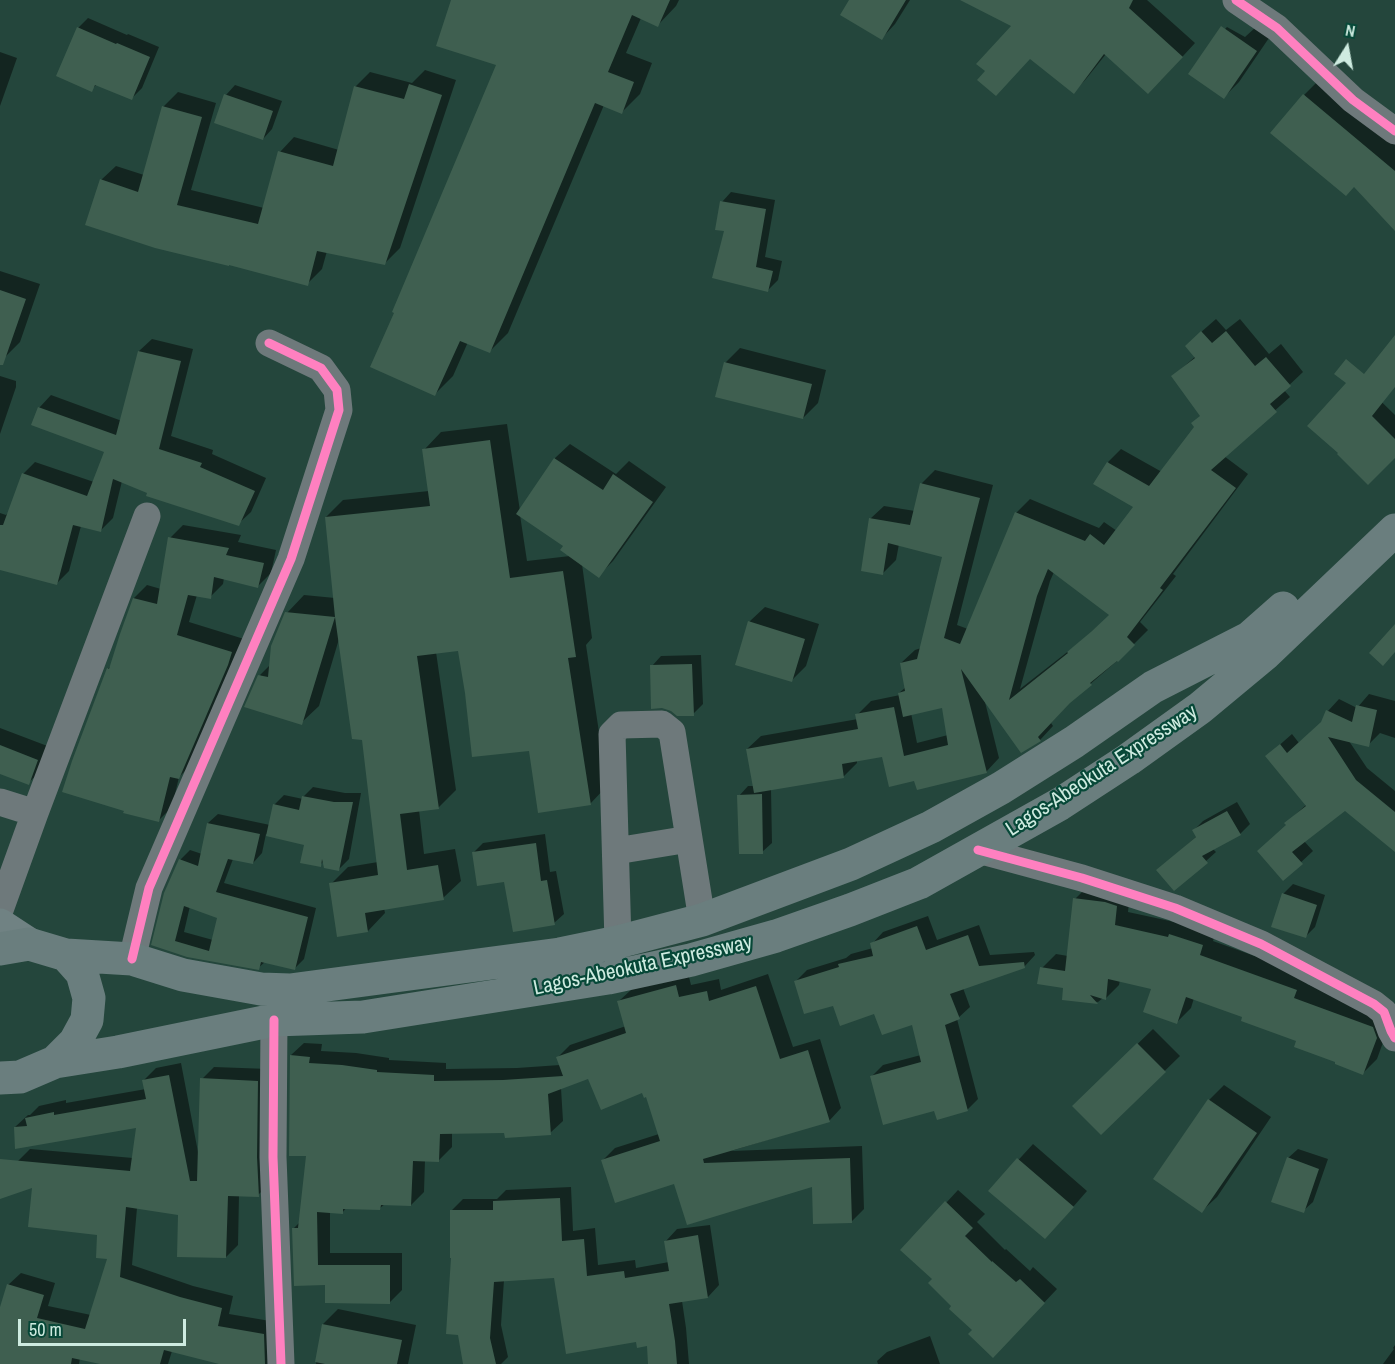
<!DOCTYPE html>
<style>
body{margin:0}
#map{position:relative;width:1395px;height:1364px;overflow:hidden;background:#24463c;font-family:"Archivo Narrow",sans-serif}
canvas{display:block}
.north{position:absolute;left:1317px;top:18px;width:60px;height:60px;-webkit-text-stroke:4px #074838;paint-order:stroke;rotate:11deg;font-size:16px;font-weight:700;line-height:24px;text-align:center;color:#ceebe0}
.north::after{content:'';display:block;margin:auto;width:21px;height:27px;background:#ceebe0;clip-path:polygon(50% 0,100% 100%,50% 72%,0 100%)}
.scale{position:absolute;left:18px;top:1319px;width:168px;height:27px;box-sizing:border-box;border:3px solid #ceebe0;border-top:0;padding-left:8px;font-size:18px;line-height:21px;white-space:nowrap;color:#ceebe0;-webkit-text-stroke:4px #074838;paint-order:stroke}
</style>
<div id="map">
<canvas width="1395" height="1364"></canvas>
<div class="north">N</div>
<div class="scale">50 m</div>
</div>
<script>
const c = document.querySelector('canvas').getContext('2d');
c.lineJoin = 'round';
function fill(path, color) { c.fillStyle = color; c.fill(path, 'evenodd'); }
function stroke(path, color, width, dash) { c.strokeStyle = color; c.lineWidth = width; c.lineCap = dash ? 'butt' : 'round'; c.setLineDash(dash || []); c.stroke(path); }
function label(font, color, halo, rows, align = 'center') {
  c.font = font + ' "Archivo Narrow",sans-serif'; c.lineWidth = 4.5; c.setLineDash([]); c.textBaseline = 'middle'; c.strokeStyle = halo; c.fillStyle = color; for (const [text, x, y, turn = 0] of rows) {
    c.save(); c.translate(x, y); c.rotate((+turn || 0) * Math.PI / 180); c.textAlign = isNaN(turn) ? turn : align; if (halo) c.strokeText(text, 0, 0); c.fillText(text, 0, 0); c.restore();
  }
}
fill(new Path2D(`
 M453,0h226l-3,6 -18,19 -17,-7 -15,35 26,10 -12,31 -18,18 -18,-7 -96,228 -18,18 -22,-9 -15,34 -18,18 63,-330z
 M851,0h59l-15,24 -13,14z
 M964,0h183l48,43 -34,37 -55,-26 -20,25 -12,13 -44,-34 -43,13 26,-46z
 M88,18l39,17 1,-1 31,13 -17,41 -10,10 -35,-14 -6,6 -13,-62z
 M1257,26l14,9 -32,47 -15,15 -12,-55 15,-15 18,10z
 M0,52l17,6 -17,48z
 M425,70l31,10 -56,168 -15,15 -58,-12 -5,18 -15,15 -206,-104 15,-14 28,9 19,-68 15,-15 38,11 -25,87 73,18 16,-56 14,-15 45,13 16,-63 15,-15 42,11z
 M1319,80l76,64v85l-91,-134z
 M235,85l47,16 -10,28 -9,10 -37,-44z
 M731,192l44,8 -10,57 17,4 -4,19 -10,10 -42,-60 -4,-28z
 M0,271l40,13 -20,58 -15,15 -5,-2z
 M1216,319l10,11 14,-11 29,35 12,-10 22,28 -19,18 6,7 -66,59 24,18 -75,100 3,2 -36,46 8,8 -30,30 -45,39 -22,24 2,3 -13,14 -55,-38 14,56 -13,14 -103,-17 -26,5v3l-13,13 -73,13 1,54 -10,9 -23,-56 9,-10h6l-7,-37 14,-13 97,-17 -1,-4 14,-14 29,-6 -1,-2 7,-6 -5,-24 14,-13 6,-2 23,-92 -45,-12 -3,16 -13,13 -13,-54 14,-13 31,5 7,-28 13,-13 58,15 -36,140 11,4 48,-116 14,-14 69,29 5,-6 13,9 18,-24 -27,-45 13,-13 41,23 34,-45 5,-12 -28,-39 23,-20 4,-23zM1054,572l57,43 -36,31 -55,43 30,-108zM943,706l5,29 -31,8 -6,-30z
 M152,339l41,10 -22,87 42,14 -1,4 54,24 -15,34 -13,12 -116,-43 -9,37 -12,12 -20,-4 -12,45 -12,12 -57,-15v-55l6,2 3,-3 14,-38 12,-12 59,20 12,-31 -67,-43 12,-13 71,26 17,-70z
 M740,348l86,22 -8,33 -15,15 -78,-55z
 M0,376l16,5v6l-16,47z
 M1355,376l40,39v41l-56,-2z
 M507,424l13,87 35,-53 15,-14 46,30 13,-13 37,26 -53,74 -15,15 -16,-12 10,74 -6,7 21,141 -17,18 -124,-111 -7,-43 -23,2 20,138 -18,18 -19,2 5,44 31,-5 6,32 -18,17 -59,10 1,5 -17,18 -37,-47 17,-17 30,-5 -15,-124 -24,-99 -20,67 -18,17 -41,-48 10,-10 17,-52 17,-18 31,3 -9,-81 17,-17 86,-9 -5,-41 17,-18zM520,515l45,30 5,11 -43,5z
 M183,525l58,10 -3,7 38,8 -5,23 -13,13 -34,-8 -1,6 -13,13 -13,-2 -8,27 55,17 -53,126 -12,12 -7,30 -13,13 -51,-151 4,-5 22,-66 13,-13 14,4 9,-51z
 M765,607l54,17 -13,42 -15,15 -54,-17 13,-43z
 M701,655l2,49 -10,10 -21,-4 -20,-44 9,-10z
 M1369,694l26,7v37l-15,-5 -12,12 -19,-4 18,27 28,23v59l-50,-41 -41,32 9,10 -30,28 4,-54 -1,-2 20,-18 -39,-49 25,-22 7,9 24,-22 5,-10 11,-12 18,9z
 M0,728l50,19 -9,24 -13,12 -28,-11z
 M313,787l32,6h16l-12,66 -10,10 -15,-8 -4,4 -15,-22 -39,-9 -4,19 -9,10 -20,-4 -9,24 92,25 -12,51 -10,10 -29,-7 -7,6 -105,-24 27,-84 10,-10 12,4 6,-31 10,-9 52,11 4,-20 10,-10 19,4v-2zM190,906l29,11 -6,23 -29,-8z
 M1237,802l13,22 -10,10 -27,15 3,3 -10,9 -48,9 39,-34 -3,-6 9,-9z
 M545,834l5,38 6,-1 8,43 -10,9 -81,-70 10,-10z
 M1293,884l32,11 -10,32 -9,9 -23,-42z
 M1089,885l41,7 -2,20 88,19 -3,10 97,35 -3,8 80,29 3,10 -13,36 -14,14 -26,-11 -39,-22 -54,-24 -50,-18 -3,10 -14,14 -24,-35 -33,-7 -1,5 -14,14 -2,-1 -5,4 -35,-4 2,-11 -23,-19 14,-14 12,2 7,-57z
 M928,916l9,24 42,-15 11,30 44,-3 1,3 -11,12 -61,21 7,19 -13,12 21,80 -11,11 -95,-34 11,-11 38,-10 -8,-32 -38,-11 -42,-8 -37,-23 11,-11 39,-12 5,-4 22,-6 -1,-4 11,-12z
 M688,973l3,12 28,-6 2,11 47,-16 25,73 27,-8 21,69 -12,13 -98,30 131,-5 2,63 -12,12 -39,-36 -138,-3 -73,-21 13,-13 44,-14 -12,-38 -4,-5 -54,-14 -28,11 2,33 -13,12 -44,-2 -54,1v15l-13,13h-14l-1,32 -13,13 -26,-1 -5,4 -33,-1 -5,6 -12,-2v42h72v37l-12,12 -63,-18 -34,-55 8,-8 6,-67 -16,-99 13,-12 18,1 -1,7 35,2 33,5v2l57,3v6l71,-1 43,-3 -3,-7 13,-13 56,-19 -7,-25 13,-12z
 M1153,1029l27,27 -79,77 -12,-42z
 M181,1063l17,89 4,-73 12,-12 55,2 1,114 -12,12h-19l-1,50 -12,12 -46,-43 -43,-6 -5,57 61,21 40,10 -4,18 47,8 4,42h-55l-53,-13 -4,13h-61l-27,-6 -1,6h-79v-52l8,-27 13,-12 34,10 -7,23 43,9 18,-58 -10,-24 -66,-47 -15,-25 12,-12 103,9 5,-32 -123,1 13,-12h2l9,-9 27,-6v3l80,-14 -2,-9 12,-12z
 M1224,1085l47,32 -54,80 -15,14 7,-111z
 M1033,1144l54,47 -28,32 -69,-32z
 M1298,1149l30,10 -15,43 -10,9 -15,-53z
 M571,1187l2,44 22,-3 3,37 37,-5 1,8 33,-6 -3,-21 11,-12 33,-4 9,60 -11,12 -26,4 4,27 3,36h-39l-2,-19 -11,-5 -82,-63 -51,3 -3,45 7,32 -7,7h-36l-12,-107 -1,-47 11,-11h34l9,-9z
 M958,1190l27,24 -8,8 28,28 1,-1 24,22 3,-4 24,22 -51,54 -32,-13 -21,-24 -19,-27 12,-76z
 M338,1309l78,16 -8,39h-92l7,-40z
 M930,1336l10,28h-62l-1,-3 10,-9z
 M1395,1345v19h-12l11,-15 -1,-1z`), '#0007');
fill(new Path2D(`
 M451,0h219l-12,27 -26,-12 -24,57 26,10 -12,32 -27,-11 -105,250 -30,-12 -25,55 -65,-29 24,-54 -2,-1 104,-247 -60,-19z
 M849,0h57l-24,40 -42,-25z
 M960,0h173l-4,8 54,49 -35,37 -44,-40 -30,40 -44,-35 -34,37 -19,-16 8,-9 -9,-7 35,-38z
 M1221,26l36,25 -33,48 -36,-25z
 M77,27l39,17 1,-1 33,14 -18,43 -37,-15 -3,7 -36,-16z
 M409,84l33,11 -57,170 -68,-14 -9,35 -79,-21v1l-74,-18 -70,-23 15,-46 38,13 24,-86 40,11 -25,88 81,19 20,-73 55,15 21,-80 50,13z
 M224,94l49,17 -10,29 -49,-17z
 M1303,94l92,77v60l-41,-44 -8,9 -76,-63z
 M720,201l46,8 -10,58 17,4 -5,21 -56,-14 12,-47 -9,-1z
 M0,290l26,9 -23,66h-3z
 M1201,331l11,12 14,-12 29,35 11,-9 25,29 -21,18 7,8 -66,58 25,18 -76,100 3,2 -36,47 8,8 -17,17 -1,-1 -27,22 2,2 -22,18 -32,34 3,4 -20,12 -60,-84 26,104 -70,17 -3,-9 -25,6 -7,-30 -40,7 2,14 -90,15 -8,-44 112,-20 -3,-15 39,-7 10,49 44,-11 -6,-37 -39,9 -5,-24 7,-2 -5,-28 17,-4 25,-102 -54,-14 -5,32 -22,-4 8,-53 41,7 10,-42 60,15 -36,140 16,6 55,-132 70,29 5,-7 14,11 29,-38 -40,-23 14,-22 42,24 45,-59 -3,-4 9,-7 -29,-40 24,-18 -10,-12zM1048,569l61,46 -17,16 -25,21 1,1 -59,47 28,-104z
 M1395,335v52l-23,29 23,23v19l-27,27 -31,-31 1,-1 -31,-27 39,-43 -12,-9 12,-15 18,15z
 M138,351l43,10 -22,88 43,14 -2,4 55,24 -16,35 -93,-30 1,-3 -34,-14 -12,53 -28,-7 -16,60 -57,-15v-45h3l19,-52 65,23 17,-44 -73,-27 7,-18 78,28z
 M724,362l88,22 -9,35 -88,-22z
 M490,440l20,138 53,-7 13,86 -8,1 23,147 -53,8 -9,-62 -57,6 -7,-64 -7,-42 -41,5 22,153 -39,5 7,56 31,-5 6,35 -79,13 3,19 -31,5 -8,-54 49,-8 -16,-135 -10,-1 -17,-122 -33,108 -58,-18 14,-32 10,2 3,-31 14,-34 50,5 -10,-100 105,-11 -8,-57z
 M554,458l49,32 10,-16 40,28 -54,76 -39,-28 3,-4 -47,-32z
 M168,537l61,11 -3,7 38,8 -6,25 -44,-11 -3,22 -23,-4 -11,40 55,17 -4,13 -49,114 -9,-2 -11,45 -36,-9 1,-2 -62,-19 10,-31 35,-93 2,1 11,-35 13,-36 24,6z
 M748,621l57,18 -13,43 -57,-17z
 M1395,624v28l-12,14 -14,-13z
 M692,664l2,52h-17l-6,-5 -9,-3 -11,1 -1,-44z
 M1356,705l21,5 -8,37 -41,-10 28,43 39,32v40l-50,-41 -53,41 11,12 -20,17 -26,-30 29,-26 -2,-2 22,-17 -41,-50 15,-12 7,9 34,-31 5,-12 26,12z
 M0,745l38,15 -9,25 -29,-11z
 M762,794l1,60h-24l-2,-59z
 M302,796l32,6h19l-14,69 -15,-3 -2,-9 -1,8 -21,-4 4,-18 -38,-9 7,-32 26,6z
 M1227,811l14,24 -39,21 6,7 -34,28 -18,-21 40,-33 -4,-7z
 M207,823l53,11 -7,30 -25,-5 -12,33 92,25 -13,53 -34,-8 -2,8 -72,-13 -36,-12 13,-52 15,-34 19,7zM184,906l33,12 -8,33 -34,-10z
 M536,843l5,38 6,-1 8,45 -42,7 -9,-50 -27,4 -5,-34z
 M1282,893l35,12 -11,33 -35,-11z
 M1073,898l32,4 12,4 -2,19 53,12 1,-3 34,11 -3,10 97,35 -3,8 79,29 4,11 -14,37 -28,-11v-2l-41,-15 2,-6 -55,-20 1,-4 -56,-20 -9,27 -34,-12 8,-23 -43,-10 -2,21 -16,-5 8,9 -36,-4 1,-12 -26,-4 3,-17 25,4z
 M917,926l9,24 42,-15 11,31 45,-4 1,6 -75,26 10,25 -15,6 23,86 -31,9 -3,-9 -51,14 -13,-49 51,-14 -9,-37 -30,10 -8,-21 -34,12 -7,-20 -29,8 -10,-33 45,-14 -1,-3 35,-8 -3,-13z
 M676,985l3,12 28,-6 2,10 47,-15 24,73 28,-9 22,72 -127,37 1,4 146,-5 2,65 -39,1 -1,-37 -125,38 -13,-41 -59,19 -14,-43 59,-19 -14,-44 -2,1 -2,-5 -41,17 -13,-31 -40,15 3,41 -46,3 -1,-5 -64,1 -1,28 -26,-1 -2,45 -30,-1 -1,5 -37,-1v5l-26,-2 1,53h72v39l-65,-1v-18l-31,1 -2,-58h6l8,-72h-17l1,-101 20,2 -1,6 33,2 35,5v2l57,3v6l69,-1 60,-4 -7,-19 70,-24 -9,-32z
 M1137,1043l29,29 -65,63 -29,-29z
 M169,1075l21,106h7l3,-103 58,3 -1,76 2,40 -31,-1 -2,62 -49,-1 1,-42 -52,-8 -6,70 60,20 42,11 -4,18 46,8 1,30h-46l-55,-14 -4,14h-60l-28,-6 -1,6h-71v-57l7,-23 37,11 -7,23 48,11 22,-70 -11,-1 1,-23 -69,-8 4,-39 -32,11v-40l130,12 6,-43 -121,21 -1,-22 13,-1 -2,-8 29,-6v3l92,-16 -4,-19z
 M1208,1099l49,34 -55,80 -49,-34z
 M1287,1157l32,12 -15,44 -33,-11z
 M1017,1158l57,49 -29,32 -57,-48z
 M560,1198l2,43 22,-2 3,37 37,-5 1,7 44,-7 -5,-30 34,-6 10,63 -39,6 6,37 2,23h-29l-1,-18 -10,2 -1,-6 -70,12 -12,-76 -60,4 -4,56 6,26h-33l-5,-29 -12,-1 5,-76h-1v-48h43v-9z
 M945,1201l28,27 -8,8 27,26v-1l24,21 4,-3 25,24 -52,55 -25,-24 4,-4 -23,-21 2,-3 -23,-23 4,-4 -32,-29z
 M322,1324l80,16 -5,24h-72l-10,-2z`), '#3f5f50');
stroke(new Path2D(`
 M1236,0l41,28 76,72 42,31
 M0,802l35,11
 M978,850l104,28 93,30 86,36 113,60 10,8 7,19 4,7
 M616,851l73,-12
 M0,910l35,-97 112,-297
 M618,942l-6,-208 9,-9 41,-1 10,8 30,188
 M132,959l17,-71 142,-329 48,-149 -2,-20 -16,-22 -52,-25
 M274,1020l-1,137 8,207`), '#6e797b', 27);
stroke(new Path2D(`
 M0,925l29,19`), '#708283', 33);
stroke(new Path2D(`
 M0,949l29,-5 37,11 16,18 7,25 -2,22 -12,22 -20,20 -35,15 -20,1
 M66,955l66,4 51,16 78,14 29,1 270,-36 58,-12 84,-22 149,-56 80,-37 70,-39 73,-46 79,-55 96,-49 34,-30
 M55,1062l63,-10 156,-32 89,-3 245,-39 83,-18 85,-24 74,-26 69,-27 141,-79 69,-45 71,-51 65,-54 130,-124`), '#6a7e7e', 33);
stroke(new Path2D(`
 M1236,0l41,28 76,72 42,31
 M978,850l104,28 93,30 86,36 113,60 10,8 7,19 4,7
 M132,959l17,-71 142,-329 48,-149 -2,-20 -16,-22 -52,-25
 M274,1020l-1,137 8,207`), '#ff80c0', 9);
label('21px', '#ceebe0', '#074838', [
 ["Lagos-Abeokuta Expressway",1102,771,-33],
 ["Lagos-Abeokuta Expressway",643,966,-12]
]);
</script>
